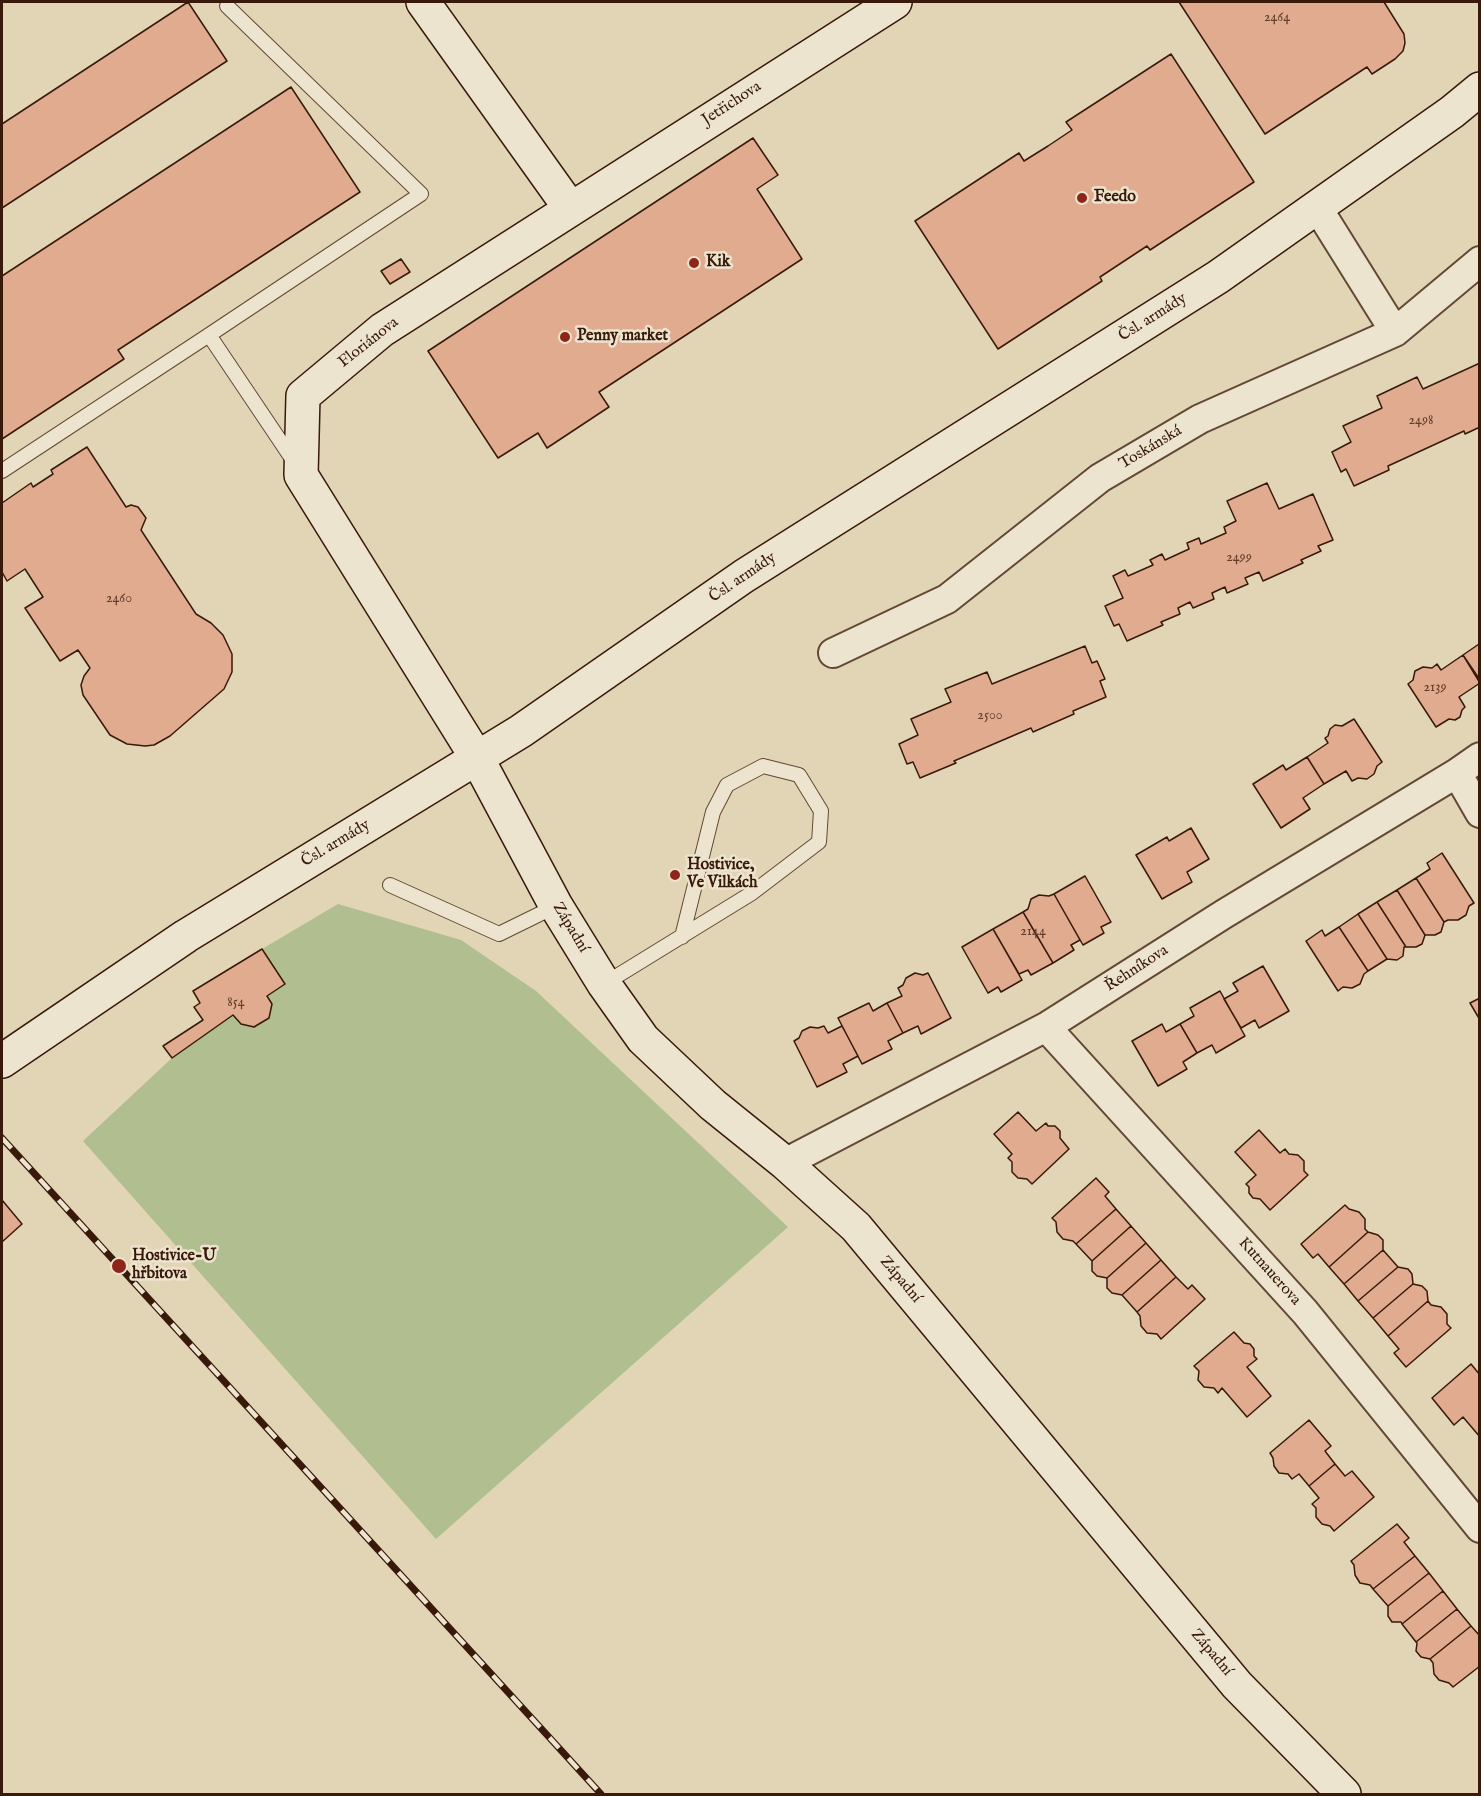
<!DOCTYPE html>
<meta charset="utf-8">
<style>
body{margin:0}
#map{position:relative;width:1481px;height:1796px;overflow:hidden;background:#e1d5b5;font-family:"IM FELL English",serif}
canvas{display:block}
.frame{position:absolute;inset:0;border:3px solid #39190a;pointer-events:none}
</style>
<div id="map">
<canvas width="1481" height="1796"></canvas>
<div class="frame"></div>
</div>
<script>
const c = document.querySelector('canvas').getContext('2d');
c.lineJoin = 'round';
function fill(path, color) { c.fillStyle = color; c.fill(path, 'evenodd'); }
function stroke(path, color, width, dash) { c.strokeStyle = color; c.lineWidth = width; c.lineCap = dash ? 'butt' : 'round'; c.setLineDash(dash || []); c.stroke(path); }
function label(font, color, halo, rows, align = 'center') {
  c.font = font + ' "IM FELL English",serif'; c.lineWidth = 5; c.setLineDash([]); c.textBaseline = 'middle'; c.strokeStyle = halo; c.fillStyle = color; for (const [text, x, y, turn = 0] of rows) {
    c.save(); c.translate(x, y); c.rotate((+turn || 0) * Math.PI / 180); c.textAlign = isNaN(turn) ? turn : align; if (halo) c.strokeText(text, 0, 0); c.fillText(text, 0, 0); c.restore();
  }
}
fill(new Path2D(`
 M338,904l123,36 75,51 252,236 -352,312 -353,-398 89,-83 61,-43 8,9 13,3 13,-31 17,-12 -22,-35z`), '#b0be90');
const building = new Path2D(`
 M188,2l39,59 -225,147v-84z
 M1179,2h205l20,32 1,9 -2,8 -8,8 -23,15 -5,-7 -102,67z
 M1171,54l83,128 -104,68 -3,-4 -47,31 2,4 -104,68 -83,-128 104,-68 5,8 24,-15 24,-16 -6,-8z
 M291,87l69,105 -242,158 6,9 -122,80v-163z
 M753,138l25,37 -21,14 45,70 -203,133 10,15 -62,41 -9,-15 -40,25 -70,-107z
 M401,259l9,13 -20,12 -9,-13z
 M1480,363v64l-15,7 -1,-3 -76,35 1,4 -35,16 -8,-17 -5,3 -9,-20 19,-10 -8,-16 39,-18 -5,-12 40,-19 6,12z
 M87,447l39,60 5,-2 7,2 8,11 -5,12 55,84 15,9 12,12 9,19v18l-8,17 -54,47 -16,9 -9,1 -18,-2 -17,-9 -27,-40 -2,-10 3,-9 6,-8 -12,-18 -18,11 -35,-53 18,-11 -18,-28 -18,12 -5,-9v-69l29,-20 2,4 20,-13 -2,-4z
 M1267,483l12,26 34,-15 20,46 -15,6 3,5 -20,9 2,3 -40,18 -4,-9 -14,6 3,6 -21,9 -2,-6 -13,6 2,6 -21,9 -3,-6 -12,6 2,6 -19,8 2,3 -36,16 -8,-17 -5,2 -9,-20 18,-8 -10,-22 12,-6 3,6 25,-11 -3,-5 12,-6 3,6 24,-11 -2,-6 12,-5 2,6 25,-11 -2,-6 12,-6 -9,-20z
 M1479,644l1,1v35l-17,-25z
 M1085,646l7,17 5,-2 8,18 -5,2 6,16 -33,14 1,3 -41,18 -2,-4 -77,33 2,2 -36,15 -7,-16 -6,2 -8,-20 19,-9 -7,-16 40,-17 -6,-13 42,-17 5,12z
 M1463,655l17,28 -21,14 6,10 -3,3 -2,7 -5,3 -6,-1 -13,8 -28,-43 5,-4 2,-9 8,-4 9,1 5,-4 4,6z
 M1354,719l28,43 -5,4 -3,8 -7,5 -9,-1 -6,3 -6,-10 -22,13 -17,-27 21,-14 -3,-5 3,-2 2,-7 5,-4 7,1z
 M1307,757l17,27 -21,14 7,11 -29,19 -28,-44 30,-19 3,5z
 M1191,828l18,31 -22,13 5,10 -30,17 -26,-44 31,-18 2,4z
 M1442,853l32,50 -5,3 -3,9 -8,5h-10l-4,2 -28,-44 14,-9 -3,-6z
 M1085,876l26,46 -10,5 3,6 -21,12 -29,-51z
 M1416,878l28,44 -3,10 -6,3h-10l-28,-45z
 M1397,890l28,45 -3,9 -6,3h-10l-29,-45z
 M1054,894l26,46 -9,5 3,5 -21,13 -30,-51 5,-3 3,-10 8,-4 10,1z
 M1377,902l29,45h-2l-1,9 -6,4 -10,-1 -29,-45z
 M1023,912l30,51 -22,12 -3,-5 -9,4 -26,-45z
 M1358,914l29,45 -19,12 -29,-44z
 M1339,927l29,44 -4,3 -4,10 -8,4 -9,-1 -5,4 -32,-50 16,-11 3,6z
 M993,929l29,51 -21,12 -3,-5 -10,6 -26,-46z
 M262,949l23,35 -18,12 5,8 -3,14 -15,9 -13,-3 -8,-9 -61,43 -9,-12 40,-26 -9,-13 6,-4 -7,-12z
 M1263,966l26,45 -30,17 -4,-8 -14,8 -17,-29 14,-8 -5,-8z
 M915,973l8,2 5,-2 23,45 -30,16 -3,-8 -15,7 -16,-30 15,-7 -4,-8 5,-3 3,-7z
 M1220,991l25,45 -29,17 -4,-8 -15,8 -17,-29 14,-8 -4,-8z
 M1480,998v22l-10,-17z
 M869,1003l4,8 14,-8 16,30 -15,8 4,8 -30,15 -24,-46z
 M1162,1024l4,8 14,-8 17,29 -14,9 4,7 -29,17 -26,-45z
 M824,1026l4,7 14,-7 16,30 -15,8 4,8 -30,15 -23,-46 5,-3 3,-7 8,-4 8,1z
 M1018,1112l18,19 10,-8 2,3h7l5,5v7l9,11 -37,35 -5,-5 -9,-1 -6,-6v-10l-4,-4 4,-4 -18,-20z
 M1259,1130l21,23 5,-4 4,5 9,1 6,6v10l4,4 -38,35 -10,-11 -7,-1 -4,-5v-6l-3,-3 10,-9 -21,-23z
 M1096,1178l13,14 -4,4 11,13 -40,35 -3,-3 -10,-2 -6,-7 -1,-10 -4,-4z
 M2,1200l20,24 -20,18z
 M1345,1205l4,4 10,3 6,7v10l3,3 -39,35 -11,-13 -5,4 -12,-14z
 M1116,1209l15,17 -39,35 -16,-17z
 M1131,1226l15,17 -39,35 -10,-2 -5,-5v-10z
 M1368,1232l10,3 5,5v10l-39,34 -15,-17z
 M1146,1243l15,17 -39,35 -10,-2 -5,-5v-10z
 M1383,1250l15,17 -40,34 -14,-17z
 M1161,1260l15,17 -39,35 -15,-17z
 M1398,1267l10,2 4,5 1,10 -40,34 -15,-17z
 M1176,1277l12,12 4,-4 13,14 -44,40 -4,-5 -10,-1 -6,-7 -1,-10 -3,-4z
 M1413,1284l9,2 5,5 1,10 -40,35 -15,-18z
 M1428,1301l3,4 10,2 6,7v10l4,4 -45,39 -12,-14 5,-4 -11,-13z
 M1234,1332l10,11 6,1 4,5v7l3,3 -10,8 24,29 -24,21 -25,-29 -4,5 -4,-5 -10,-1 -6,-7 1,-9 -5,-5z
 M1471,1364l9,11v62l-17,-20 -9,8 -22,-27z
 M1309,1420l22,26 -6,5 10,13 -26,22 -10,-12 -7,5 -4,-5 -9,-1 -5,-7 -1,-8 -3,-5z
 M1335,1464l10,12 7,-5 22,26 -40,34 -4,-5 -8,-2 -6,-7v-9l-4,-4 7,-6 -10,-12z
 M1397,1524l12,14 -5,4 11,14 -42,33 -3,-4 -10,-2 -5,-8 -1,-10 -3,-4z
 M1415,1556l14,17 -41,33 -15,-17z
 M1429,1573l14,18 -41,33 -1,-2h-9l-4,-6v-10z
 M1443,1591l14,18 -41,33 -14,-18z
 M1457,1609l14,17 -41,33 -9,-2 -5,-6 1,-8 -1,-1z
 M1471,1626l9,10v30l-27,21 -4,-4 -10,-3 -5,-6 -1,-11 -3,-4z`);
fill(building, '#e0ab8f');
stroke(building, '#39190a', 1.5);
const lane = new Path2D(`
 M209,335l212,-141 -194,-188
 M2,471l207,-136 86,128
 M390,885l109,49 57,-28
 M604,984l148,-91 67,-51 2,-31 -22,-36 -36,-9 -36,19 -14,27 -31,125`);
const street = new Path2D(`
 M1317,207l78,125
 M833,653l114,-54 153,-121 100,-59 195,-87 85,-71
 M1457,773l23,40
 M1046,1027l259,285 175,216
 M785,1163l261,-136 178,-113 233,-141 23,-16`);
const secondary = new Path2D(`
 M423,2l147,206
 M895,2l-513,328 -79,66 -2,79 176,283 79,148 48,78 39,55 70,66 72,58 71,64 381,458 107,109
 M2,1061l184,-125 335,-205 223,-155 474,-299 234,-165 28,-23`);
stroke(lane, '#634835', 16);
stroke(street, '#634835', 32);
stroke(secondary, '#39190a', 36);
stroke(lane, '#ece4cf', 14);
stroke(street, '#ece4cf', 28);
stroke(secondary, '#ece4cf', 33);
const rail = new Path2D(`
 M2,1138l599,656`);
stroke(rail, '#39190a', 7);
stroke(rail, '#ece4cf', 4.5, [14]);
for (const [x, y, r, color] of [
 [1082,198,6,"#8f2418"],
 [694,263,6,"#8f2418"],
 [565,337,6,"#8f2418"],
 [675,875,6,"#8f2418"],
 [119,1266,8,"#8f2418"]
]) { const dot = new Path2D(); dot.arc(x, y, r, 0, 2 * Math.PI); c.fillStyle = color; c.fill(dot); stroke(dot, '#ece4cf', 2); }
label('14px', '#633e2b', null, [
 ["2464",1277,18],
 ["2498",1421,421],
 ["2499",1239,558],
 ["2460",119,599],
 ["2139",1435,688],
 ["2500",990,716],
 ["2144",1033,932],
 ["854",236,1003]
]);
label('16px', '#39190a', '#ece4cf', [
 ["Jetřichova",732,104,-33],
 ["Čsl. armády",1153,318,-32],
 ["Floriánova",369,343,-38],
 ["Toskánská",1151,448,-31],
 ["Čsl. armády",743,578,-34],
 ["Čsl. armády",336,844,-31],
 ["Západní",570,928,59],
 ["Řehníkova",1137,969,-33],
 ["Kutnauerova",1269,1272,48],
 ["Západní",900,1280,50],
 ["Západní",1211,1653,50]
]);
label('bold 16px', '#39190a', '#ece4cf', [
 ["Feedo",1094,198],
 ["Kik",706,263],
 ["Penny market",577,337],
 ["Hostivice,",687,866],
 ["Ve Vilkách",687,884],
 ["Hostivice-U",132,1257],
 ["hřbitova",132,1275]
], 'left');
</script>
